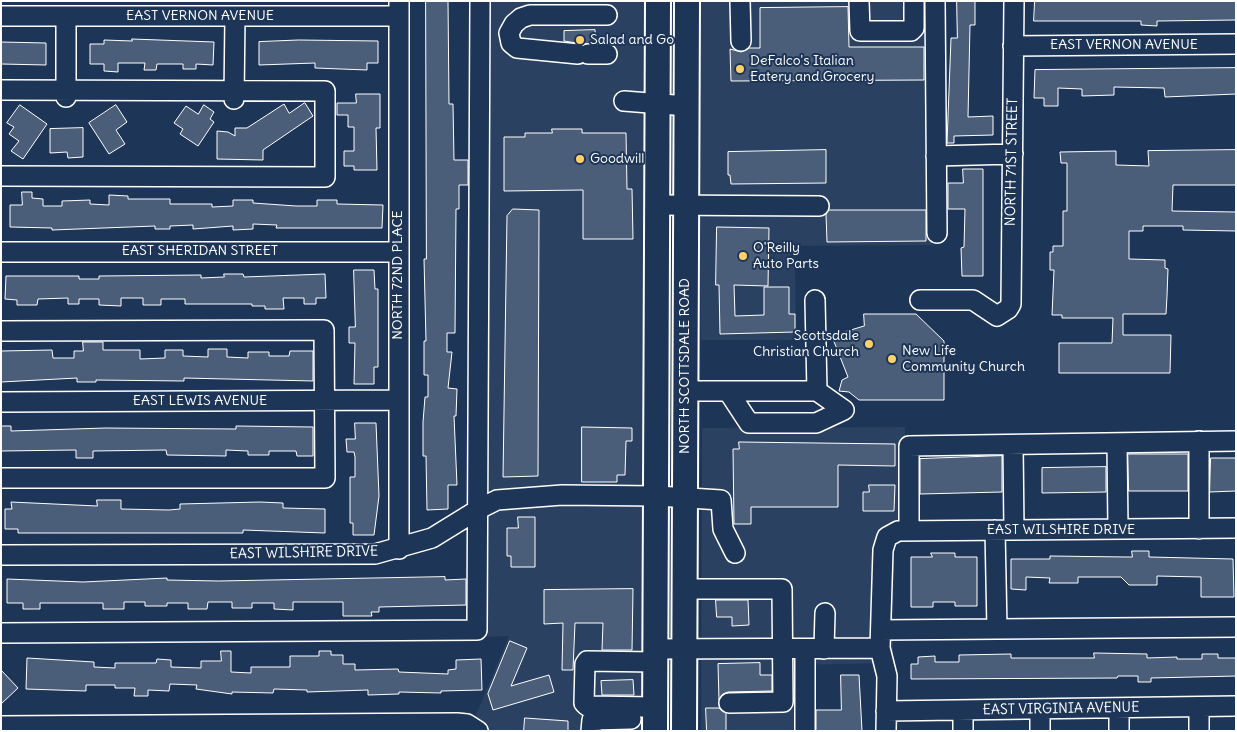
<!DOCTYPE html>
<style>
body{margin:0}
#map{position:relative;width:1237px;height:732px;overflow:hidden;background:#1d3557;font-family:Delius,sans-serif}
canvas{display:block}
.frame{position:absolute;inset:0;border:2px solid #fff;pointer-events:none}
</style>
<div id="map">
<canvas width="1237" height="732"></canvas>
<div class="frame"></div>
</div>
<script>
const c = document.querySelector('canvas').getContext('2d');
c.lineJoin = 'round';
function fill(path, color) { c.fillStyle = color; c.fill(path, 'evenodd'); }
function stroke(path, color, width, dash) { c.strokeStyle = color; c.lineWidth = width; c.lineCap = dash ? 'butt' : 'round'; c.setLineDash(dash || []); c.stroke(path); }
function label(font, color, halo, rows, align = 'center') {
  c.font = font + ' Delius,sans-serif'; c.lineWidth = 4; c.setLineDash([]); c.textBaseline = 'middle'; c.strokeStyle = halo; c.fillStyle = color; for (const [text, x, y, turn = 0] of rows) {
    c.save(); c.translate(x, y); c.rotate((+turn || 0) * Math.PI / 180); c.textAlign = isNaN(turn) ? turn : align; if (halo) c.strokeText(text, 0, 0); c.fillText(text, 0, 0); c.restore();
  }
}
fill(new Path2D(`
 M486,1h160l-3,730h-167v-16l33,-79 -28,1z
 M697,1h235l1,244 -138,1 1,94h-95z
 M905,427v113h-11l-1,123 -95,2 1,66h-98l1,-303z`), '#2a4161');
const building = new Path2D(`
 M426,1h22l1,103h4l1,56h14v25h-9v24h-3l-1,124h-8v19h5l-4,36 9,1 -1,27h-2l3,69h-9v24l-21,1 -1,-54h-3v-34l2,-25h3v-22h-4v-34h2l-2,-82h2z
 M957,1h18v24h-5l-2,92 25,-1v19l-39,1v7h-7l4,-105h6z
 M1035,1h201v19l-79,1v5l-16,-1v-4h-107z
 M848,7l1,40h75v33l-193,1 -1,-32 11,3 8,-4h11v-40z
 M595,30l1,13 -13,1 -19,-3v-10z
 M132,39l82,3 -1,23 -17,-1v5h-13v-5h-26l-1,6h-12l1,-7h-27v9l-14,-1v-7h-14v-20h14v-4l28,1z
 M299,40l79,1v22h-11v7l-52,-2v-5l-56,2v-23z
 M1,42l45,1v22l-45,-1z
 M1236,68v26l-71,3 -1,-9 -50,-1v8l-32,1v-7l-24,-1v18h-14v-8h-10l1,-28z
 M356,94h24v34h-4l1,42h-23v-4h-10v-15h10v-24h-6v-12h-11v-12h19z
 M305,103l8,13 -50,34v10l-46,-1v-28l11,1 7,4v-8h12l37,-24 5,9z
 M20,105l27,19 -24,35 -12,-8 8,-10 -10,-7 5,-7 -7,-4z
 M116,105l11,17 -11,8 9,14 -16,10 -20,-31z
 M204,105l10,7 -4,7 4,3 -16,24 -18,-12 3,-5 -9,-6 12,-17 12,8z
 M83,128v29l-15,1 -1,-6 -17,1v-24z
 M552,129h30v4h44l1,56h5l1,50h-50v-49l-79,1v-54h21v-4h27z
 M826,150v33l-95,1 -1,-9h-2v-23z
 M1236,150v35h-63l-1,26 64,1v19l-53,-1v-4h-40v5h-14v28l36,1v8l3,1 -1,27 -1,18h-43v21h48l-1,38h-111v-30h53l1,-25h-51v-3h-10l2,-45h-4v-18h3v-6h10v-35h4v-48h-6l-1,-11 56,-1v14l33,1 -1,-15z
 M963,169h20v107h-21l-1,-28 3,-1 1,-38h-17v-26h15z
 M22,192h10v6l11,1v7h19v-5l28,-1v4l19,1v-10l19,1v3h42v5h42v3l21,-1v-6h20v3l43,3h21v-6h20v4l46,1 -1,23h-106l1,-3 -24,-1v5l-20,1v-4l-40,3v-4l-23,1v3h-15v-3l-103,4v-2l-42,-1v-22h12z
 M513,209l26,1 -1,266 -35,1 4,-261z
 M829,210h97v31l-99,1 -1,-28z
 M717,227l52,1 -1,58 -34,-1 1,31 29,-1v-28h25v27h6v18l-75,2 -1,-49h-3z
 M354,270h20l1,19h3v78h-4v17h-20l1,-41h-6v-16h6z
 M224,274h19l1,3 81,-3 1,24h-10v6h-12v-6h-21l1,11h-19v-3h-13v-2h-67v-5h-24v6h-18v-7h-22v8l-22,-1v-6h-20v5h-11v-6l-30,1 -1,6h-20v-5l-12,-1 1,-23h73v3h20v-3l102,-1v3l23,-1z
 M864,314h52l28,27v59h-85l-10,-8 -10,-1 3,-11 6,-3 -15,-38 8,-6 23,-7z
 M83,342h20v8h37v9l25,-1v-8h18v6l25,1v-8h19v8l21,1v-6h21v4h20l1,-5h23v30l-129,-3v3l-88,-1v2h-19v-4l-76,4v-31l51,-1 1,8h21v-7h9z
 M355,423h21l3,73 -5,39h-21v-12h-3v-46h5v-20l-1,-5h-7l-1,-13h9z
 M1,426h10v5l94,-3 131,1v-3l77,1v29h-16l-1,-5h-27v4h-21v-4l-22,-1v6l-59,-1 -1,-5 -73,1v7h-17v-8l-75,1z
 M582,427l50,1v13h-6l-1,34h-8v7h-35z
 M739,442l156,2v22l-57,-1v42h-87v17h-17l-1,-75h6z
 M1128,454h60v37h-59z
 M1002,456v36l-82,2v-35z
 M1211,458h25v33l-26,1z
 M1106,467v25l-64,1v-25z
 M869,485h26l-1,26h-31v-19h6z
 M97,500h24v9l48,1 11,-1v-5l80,-2 23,1v5l42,1v24l-82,-3v3h-225v-4h-13v-20h7l-1,-7 86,4z
 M518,517h17v50h-24v-11h-4v-28h11z
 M1132,551h17v6l84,2 1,38h-33v-20l-44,-1v9h-28l-8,-8h-43v6h-29l1,-5 -24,-1v13l-15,-1v-30h39v-3l76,1h6z
 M931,553h24v4h22v49h-22v-4h-22v5h-22v-50h21z
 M445,577v3l21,-1v26l-87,2v5h-8l1,4h-29v-14h-50v8l-19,-1v-6h-22v5h-20v-6h-24l-1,7h-19v-6h-21v3h-22v-4h-21v7h-21v-6h-63v6h-17v-6h-16v-24l76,3 84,-4v2l51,1z
 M633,589l-1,61h-30l1,-27h-28l-2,47h-11l1,-47 -19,1v-34z
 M716,600h32l1,25 -17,1v-9h-15z
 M510,641l17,7 -16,38 38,-11 5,17 -61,18 -5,-16z
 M221,651h10v21l20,1v-6h39v-11h29v-5h12v4h12v9h12v6l43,-1 1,3 49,2v-4l8,-1v-9l25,-1 1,31 -41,1v2l-42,-1v2l-31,1v-5l-61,2v-2l-33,-1 -1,4 -41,-1v2l-36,-5 1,-4 -27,-1 -1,7 -21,-1v6h-14l1,-8h-20v-3h-29v6l-60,-2 1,-31 67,4v5l21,1v-5h41l1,-4 14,1v7l30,1v-7h20z
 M1094,653l53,1v4l30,-1v2h25v-5h16v4h18v18l-85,2v4h-13v-6h-20l-1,2 -206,1v-15h7v-7l17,-1v6h24v-7l52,-1v4h83z
 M760,663v12h12v16l-44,1 -5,2 -4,6 -1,-36z
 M1,670l17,18 -17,16z
 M841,675h18l3,56h-46v-21h25z
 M633,680l1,15h-32l-1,-14z
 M706,708h13l7,5v18h-19z
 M525,718l43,3v10h-44z`);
fill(building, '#4a5d79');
stroke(building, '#fff', 1);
const minor = new Path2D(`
 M740,1l1,40
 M859,1l1,30h51l3,-3v-27
 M935,1l2,232
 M1,16h398
 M66,16v81
 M1013,46l223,-2
 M578,54l-61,-6 -6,-5 -2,-10 5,-9 7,-6 9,-3h77
 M588,54h19
 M1,90l324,1v86l-324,-1
 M234,99l1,-83
 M624,101l63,5
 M936,156l77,-2
 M657,205l162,1
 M1,252h397
 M920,300h53l24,16 11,-7 3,-5 3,-303
 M1,331l323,-1 1,148h-324
 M685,391h132l-2,-91
 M728,391l21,32h67l28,-13 -27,-19
 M1,402l397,-2
 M1117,443l1,86
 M1013,445l1,85
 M1199,529v-88
 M909,531v-85l327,-5
 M399,549v-548
 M1,555l374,-1 57,-16 47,-29 18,-9 65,-5 95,1 64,4 2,29 12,24
 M684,589h98l1,113 -54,1
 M997,629l239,-2
 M881,630l116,-1 -2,-99
 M1,633l476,-3 3,-629
 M655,649l225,-1
 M805,649v82
 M824,649l1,-36
 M655,707l-68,-1 -3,-3 1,-39 2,-3 68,1
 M1199,707v24
 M1119,708v23
 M1040,709v22
 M963,710v21
 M886,711l350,-5
 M1,726l456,-3 10,1 11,7
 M591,731l1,-11 39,-1
 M886,731l1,-55 -7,-28 3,-98 4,-13 11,-6 338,-3`);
const major = new Path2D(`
 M655,731l3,-730
 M684,731l3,-730`);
stroke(minor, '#fff', 22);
stroke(major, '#fff', 28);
stroke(minor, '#1d3557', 19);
stroke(major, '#1d3557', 24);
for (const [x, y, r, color] of [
 [580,40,5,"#ffd166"],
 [740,69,5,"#ffd166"],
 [580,159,5,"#ffd166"],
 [743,256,5,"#ffd166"],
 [869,344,5,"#ffd166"],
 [892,359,5,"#ffd166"]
]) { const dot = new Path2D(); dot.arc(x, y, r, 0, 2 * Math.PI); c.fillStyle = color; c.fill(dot); stroke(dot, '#1d3557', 2); }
label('14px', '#fff', '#1d3557', [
 ["EAST VERNON AVENUE",200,16],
 ["EAST VERNON AVENUE",1124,45],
 ["NORTH 71ST STREET",1012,162,-89],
 ["EAST SHERIDAN STREET",200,251],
 ["NORTH 72ND PLACE",398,275,-90],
 ["NORTH SCOTTSDALE ROAD",685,366,-90],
 ["EAST LEWIS AVENUE",200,401],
 ["EAST WILSHIRE DRIVE",1061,530],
 ["EAST WILSHIRE DRIVE",304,553,-1],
 ["EAST VIRGINIA AVENUE",1061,709,-1]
]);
label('14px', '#fff', '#1d3557', [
 ["Salad and Go",590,40],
 ["DeFalco's Italian",750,61],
 ["Eatery and Grocery",750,77],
 ["Goodwill",590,159],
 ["O'Reilly",753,248],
 ["Auto Parts",753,264],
 ["Scottsdale",859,336,"right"],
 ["Christian Church",859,352,"right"],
 ["New Life",902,351],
 ["Community Church",902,367]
], 'left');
</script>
